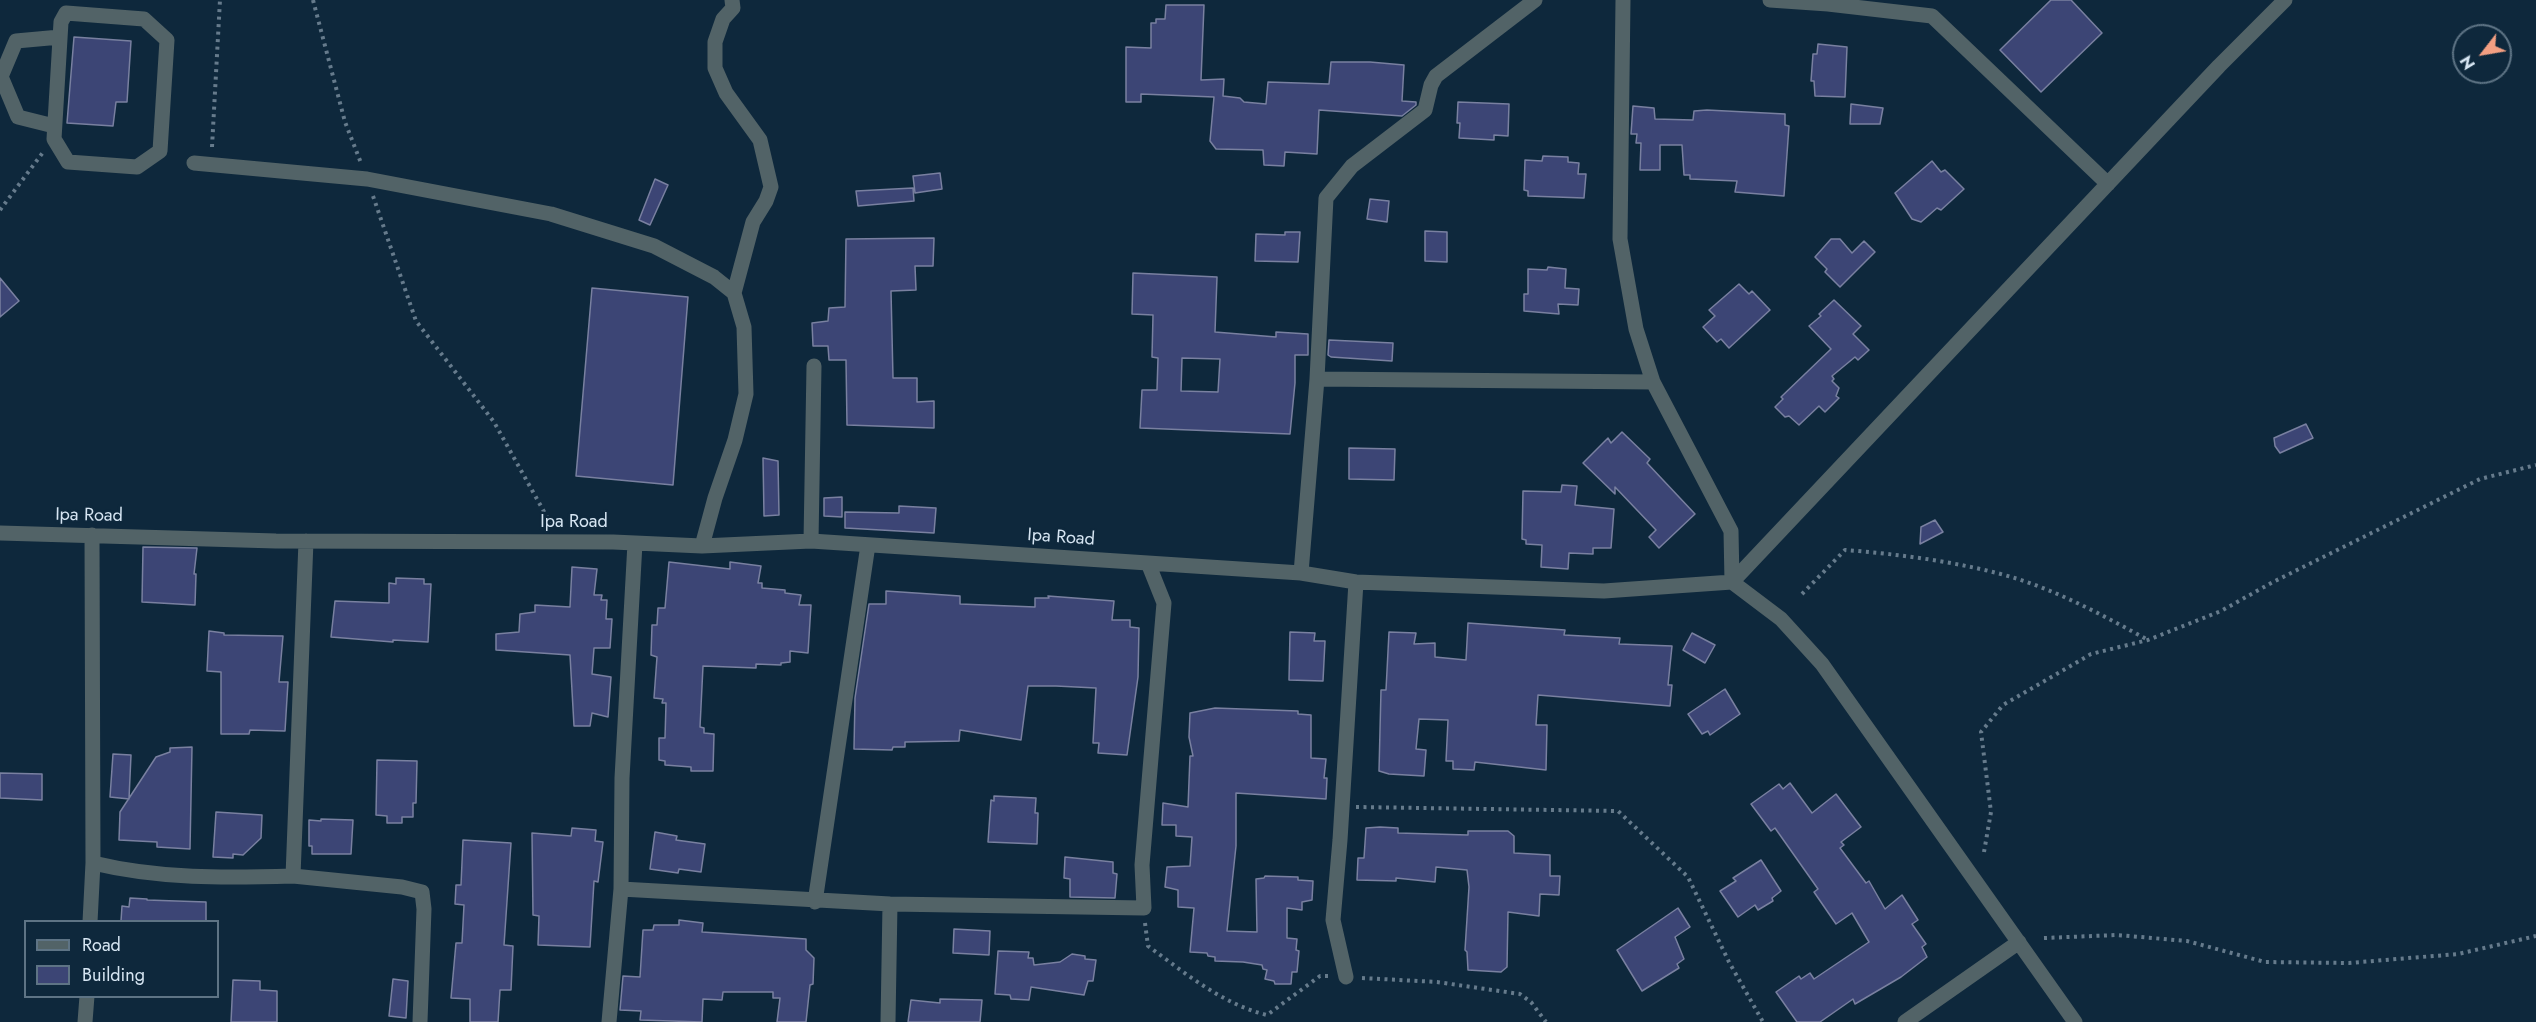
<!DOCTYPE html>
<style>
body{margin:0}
#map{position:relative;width:2536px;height:1022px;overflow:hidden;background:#0e283c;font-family:Jost,sans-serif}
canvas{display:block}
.legend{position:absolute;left:24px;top:920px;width:195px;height:78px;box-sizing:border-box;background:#0e283c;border:2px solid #5e7485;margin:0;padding:8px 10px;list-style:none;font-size:18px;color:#d6e5f2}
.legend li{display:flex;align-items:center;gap:12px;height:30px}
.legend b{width:30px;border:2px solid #5e7485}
.north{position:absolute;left:2452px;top:24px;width:60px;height:60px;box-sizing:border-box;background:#0e283c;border:2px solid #5e7485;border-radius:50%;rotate:239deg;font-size:16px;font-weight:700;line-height:24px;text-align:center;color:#d6e5f2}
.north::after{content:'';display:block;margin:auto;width:21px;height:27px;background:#f39f82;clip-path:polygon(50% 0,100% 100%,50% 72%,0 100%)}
</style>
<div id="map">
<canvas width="2536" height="1022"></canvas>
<ul class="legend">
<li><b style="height:8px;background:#526367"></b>Road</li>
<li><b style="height:16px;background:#3c4575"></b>Building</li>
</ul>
<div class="north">N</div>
</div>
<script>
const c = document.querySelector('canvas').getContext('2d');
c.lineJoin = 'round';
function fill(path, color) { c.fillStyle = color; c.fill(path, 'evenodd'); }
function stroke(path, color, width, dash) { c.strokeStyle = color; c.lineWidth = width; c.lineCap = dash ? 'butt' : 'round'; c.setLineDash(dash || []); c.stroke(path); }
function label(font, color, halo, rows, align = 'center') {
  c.font = font + ' Jost,sans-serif'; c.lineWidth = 5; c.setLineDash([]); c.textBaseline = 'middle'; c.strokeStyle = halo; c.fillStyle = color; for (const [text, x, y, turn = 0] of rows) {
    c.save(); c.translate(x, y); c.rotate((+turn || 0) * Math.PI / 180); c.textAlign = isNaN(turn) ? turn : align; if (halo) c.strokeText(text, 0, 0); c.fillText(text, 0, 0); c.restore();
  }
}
const building = new Path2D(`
 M2051,0h20l31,33 -61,59 -41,-42z
 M1166,5h38l-3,75 23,-1 -1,17 17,2 4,4 22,2 2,-22 61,2 2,-22h39l34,3 -2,36 14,1v3l-14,11 -83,-6 -2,44 -32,-2 -1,14 -20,-1 -1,-15 -47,-1 -6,-8 4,-44 -73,-3v8h-15v-55l25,1v-25h5v-4h9z
 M74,37l57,4 -4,61h-11l-3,24 -46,-3z
 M1818,44l29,3 -2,50 -30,-1 -1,-15h-3l2,-27h4z
 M1458,102l51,2 -1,32 -14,-1v5l-35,-2 1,-15h-3z
 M1851,104l32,4 -3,16h-30z
 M1633,106l21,2 1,11 38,1 1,-9 13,-1 78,4v11l4,1 -5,70 -49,-4 2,-11 -47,-2v-4h-6l-2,-30h-22v25h-20l1,-27h-5l1,-9h-6z
 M1543,156l25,1v5l11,1 -1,11h8l-2,24 -56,-2v-5l-4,-1 1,-30 17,1z
 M1932,161l9,11 4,-2 19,19 -23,21 -4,-2 -16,14 -9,-3 -17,-26z
 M940,173l2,16 -27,4 -2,-17z
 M655,179l13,6 -18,40 -11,-5z
 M913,188l1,13 -56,5 -2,-15z
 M1370,199l19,2 -2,21 -20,-3z
 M1425,231l22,1v30l-22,-1z
 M1285,232h15l-2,30 -43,-1 1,-27 29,1z
 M934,238l-1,28h-18l1,24 -25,1 2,87h24v24l17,-1v27l-87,-3 -1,-65h-17l-1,-14h-15l-1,-23 16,-2 1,-13 16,-1 1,-68z
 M1831,239h9l12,14 12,-12 11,11 -35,35 -15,-15 2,-3 -12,-12z
 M1548,267l18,2 -1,19 14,1 -1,16 -20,-1 1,10 -35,-3v-17h4v-25l19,1z
 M1133,273l84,4 -2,55 61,5v-5l32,2v21h-13v28l-5,51 -150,-6 2,-38h15l1,-32 -6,-1 1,-42 -21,-1zM1182,358l38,1 -2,33 -37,-1z
 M0,278l19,23 -19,16z
 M1739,284l10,10 3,-3 18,19 -41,38 -8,-9 -4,3 -14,-15 12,-11 -6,-6z
 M592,288l96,9 -15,188 -97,-9z
 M1834,300l27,26 -8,8 16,16 -11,10 -3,-3 -23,19 2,3 -2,2 7,7 -3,8 3,2 -14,14 -6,-6 -20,19 -10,-9 -4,1 -10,-10 8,-8 -2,-2 50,-48 -22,-23 12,-10 -2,-2z
 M1329,340l64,3 -1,18 -61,-4 -3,-2z
 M2306,424l7,14 -33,15 -5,-7 -1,-8z
 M1622,432l28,27 -3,4 48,51 -36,34 -10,-11 7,-7 -41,-43v7l-32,-31 25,-25 3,5z
 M1349,448l46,1 -1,31 -45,-1z
 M763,458l15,3 1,54 -15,1z
 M1562,485l15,1 -2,19 39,4 -3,39h-18v6l-24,-1 -1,16 -27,-2 1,-22 -16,-1v-4l-4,-1 1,-48 38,1z
 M842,497v20l-18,-1v-18z
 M899,506l37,2 -2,25 -89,-5v-16l54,1z
 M1935,520l8,12 -23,12 1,-17z
 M143,547l54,1 -3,26h2l-1,31 -53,-3z
 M669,562l61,7v-7l31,4 -3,17h4v5l23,2v3l16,2 -2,10h12l-3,48 -18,-2v11l-9,1v2l-25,-1v4l-53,-2 -3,61 4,1v5l10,1 -1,37h-22v-4l-26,-2v-4l-6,-1v-22h6l1,-35h-4l1,-4 -9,-1 3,-41 -6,-2 1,-30h5l1,-17h7z
 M572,567l25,2 -3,26h8l-1,5h6l-1,19h6l-2,29h-16l-2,26 19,3 -3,40 -16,-4 -2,13h-16l-4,-71 -74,-5v-16l23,-2 1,-18 15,-2v-7l35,2z
 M396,578l28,1v5h7l-3,58 -35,-2v2l-62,-5 4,-36 54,2v-20l7,1z
 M886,591l74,5v8l75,3v-9h14l-1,-2 66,5 -2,19h18v7l9,1 -1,49 -11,78 -29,-2 1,-10h-6l3,-55 -40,-2h-28l-7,54 -61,-10 -1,11 -54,1v5h-12l-1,3 -38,-1 1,-51 14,-94h17z
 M1468,623l97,7 -1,5 56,3 -1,6 53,2 -4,39h4l-2,21 -132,-11 -2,30h11l-1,45 -71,-8 -1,8 -21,-1v-8h-7l2,-41 -29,-1 -3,30 10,1 -2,26 -35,-2 -10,-3 2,-81h5l3,-58 27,1 -2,11 21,-1v14l31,3z
 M209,631l15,2v2l59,1 -4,46h9l-3,49 -35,-1 -1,4h-28v-62l-14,-1z
 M1290,632l25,1 -1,8h11l-2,40 -34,-1z
 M1692,633l23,12 -10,18 -22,-13z
 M1725,689l15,25 -30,21 -2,-4 -6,3 -14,-20z
 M1215,708l83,3v3l13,1v43l15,1 -2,19h3l-1,21 -90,-6v53l-9,85 30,1 -1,-53 8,-1 1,-2 33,1v3l15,1 -1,19 -10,2v8l-15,-2v30l10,1 -1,11 3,1 -2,21h-5l-1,12h-16l-1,-3 -9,-2 2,-9 -4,-1 -1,-4 -19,-3 -28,-1v-4l-7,-1 -1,-3 -17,-1 4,-44 -16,-1v-17l-13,-3 2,-20 23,-1 2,-29 -16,-1v-11h-14l1,-22 25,4 2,-51h3l-4,-19 1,-24z
 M192,747l-2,102 -33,-2v-5l-38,-2 1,-28 36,-55 14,-5v-4z
 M113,754l18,1 -2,44 -19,-2z
 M377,760l40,1 -1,42h-3v14h-11v6h-15v-7l-11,-1z
 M0,773l42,1v26l-42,-2z
 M1790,783l22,30 24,-19 25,33 -20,15 3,3 -4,3 26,35 3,-2 16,28 17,-14 16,25 -6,4 14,20 -4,3 5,10 -26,20 -46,27 -2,-5 -33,23h-23l-21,-30 23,-16 2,3 9,-6 4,6 55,-37 -17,-29 -16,11 -22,-32 4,-3 -43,-61 -4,3 -20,-27 28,-20 4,5z
 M994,796l42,2 -1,15h3l-1,31 -49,-2 3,-42 3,1z
 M216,812l46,3 -1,23 -18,17 -10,-1v4l-20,-1z
 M321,819l32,1 -2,34h-39v-8h-3v-26l12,1z
 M1380,827l18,1v5l70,2v-4h40l6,5v17l36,2v21h10l-1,19 -19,-1 -1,22 -31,-4 -1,55 -6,5 -33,-2 -1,-18 -2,-2 4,-63 -2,-17 -31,-3 -1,15 -39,-4v3l-39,-1 1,-22h6l2,-30z
 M572,828l24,2 -1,11 8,1 -5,40 -4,-1 -4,66 -52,-2 1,-29 -6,-1 -1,-82 39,3z
 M655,832l22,4 -1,4 29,4 -4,28 -22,-3 -1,4 -28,-4z
 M463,840l48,3 -7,102 9,1 -2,44h-11l-2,32h-28v-23l-19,-1 5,-55h6l2,-38 -9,-1 1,-19h5z
 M1065,857l48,5v11l4,1 -2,24 -45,-1v-18l-6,-1z
 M1761,860l20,31 -9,7 1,3 -15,9 -3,-5 -17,12 -18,-26 16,-10 -3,-3z
 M130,898l17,1v1l59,2v19h-85l1,-15 7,1z
 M1678,908l12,19 -15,10 9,22 -7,5 2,4 -37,23 -25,-41z
 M679,920l24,3 -1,9 104,7v11l8,8 -1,26 -3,1 -4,37h-29l3,-24h-7v-6h-50l-1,8 -19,-1 -1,23 -62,-2 1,-9 -21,-1 3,-34 17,1 3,-47h10l1,-5h25z
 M954,929l36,2 -1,24 -36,-2z
 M998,951l31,1 -1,6h5l1,7 26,-3 12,-8 13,2v3l11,1 -3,21h-5l-4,14 -53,-8 -2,13 -18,-1 -1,-4 -15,-1z
 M393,979l15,2 -2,37 -17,-2z
 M233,980l27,1v9l17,1v31h-46z
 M940,999l42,1 -2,22h-72l3,-22 29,3z`);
fill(building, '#3c4575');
stroke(building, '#7980a0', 1.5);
stroke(new Path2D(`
 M313,0l32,122 16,41
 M212,147l8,-147
 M373,196l43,125 78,101 58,104
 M0,210l44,-59
 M1802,594l43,-44c54,4 122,13 173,29 46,15 88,38 130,61
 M1356,807l262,4 70,66 41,85 34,60
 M1984,852l7,-40 -10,-80 22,-27 88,-51 57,-14 73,-29 52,-29 207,-103 56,-14
 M1145,923l3,23c37,27 74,58 119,69l53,-39h11
 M2044,938l73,-3 70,6 78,21 84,1 109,-9 78,-18
 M1362,978l75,4 83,12 11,8 15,20`), '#667b8c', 4, [3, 4.5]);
stroke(new Path2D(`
 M1623,0l-3,239 16,90 17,53 78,149 1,51
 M1770,0l58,4 104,12 176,168
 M66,13l78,6 23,21 -7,111 -23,16 -69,-5 -14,-23 7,-117z
 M0,79l16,-38 44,-4
 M2,79l16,38 36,9
 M194,163l173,16 184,35 103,32 60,31 20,16
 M1317,379l9,-181 26,-32 73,-56 6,-25 5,-9 99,-76
 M0,533l276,8 337,1 89,4 109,-5 490,32 55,9 248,9 128,-9 49,37 41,45 253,358
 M306,541l-13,335 109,11 20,5 2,17 -4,113
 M811,541l3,-175
 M702,546l13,-48 20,-58 11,-46 -2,-67 -10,-34 19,-71 13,-21 5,-14 -11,-47 -34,-47 -11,-25v-26l8,-23 10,-11 -1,-8
 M1301,573l16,-194 336,3
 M1732,582l487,-516 66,-66
 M93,863c66,16 132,15 200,13
 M621,889l1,-111 13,-235
 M815,902l53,-357
 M90,922l3,-59 -1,-328
 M1346,977l-13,-57 7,-80 16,-258
 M85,1022l2,-26
 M609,1022l12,-133 269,15 254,4 -2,-43 22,-262 -16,-40
 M888,1022l2,-118
 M1905,1022l114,-80`), '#526367', 15);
label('18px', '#d6e5f2', '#0e283c', [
 ["Ipa Road",89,516,1],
 ["Ipa Road",574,523],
 ["Ipa Road",1061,538,4]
]);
</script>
